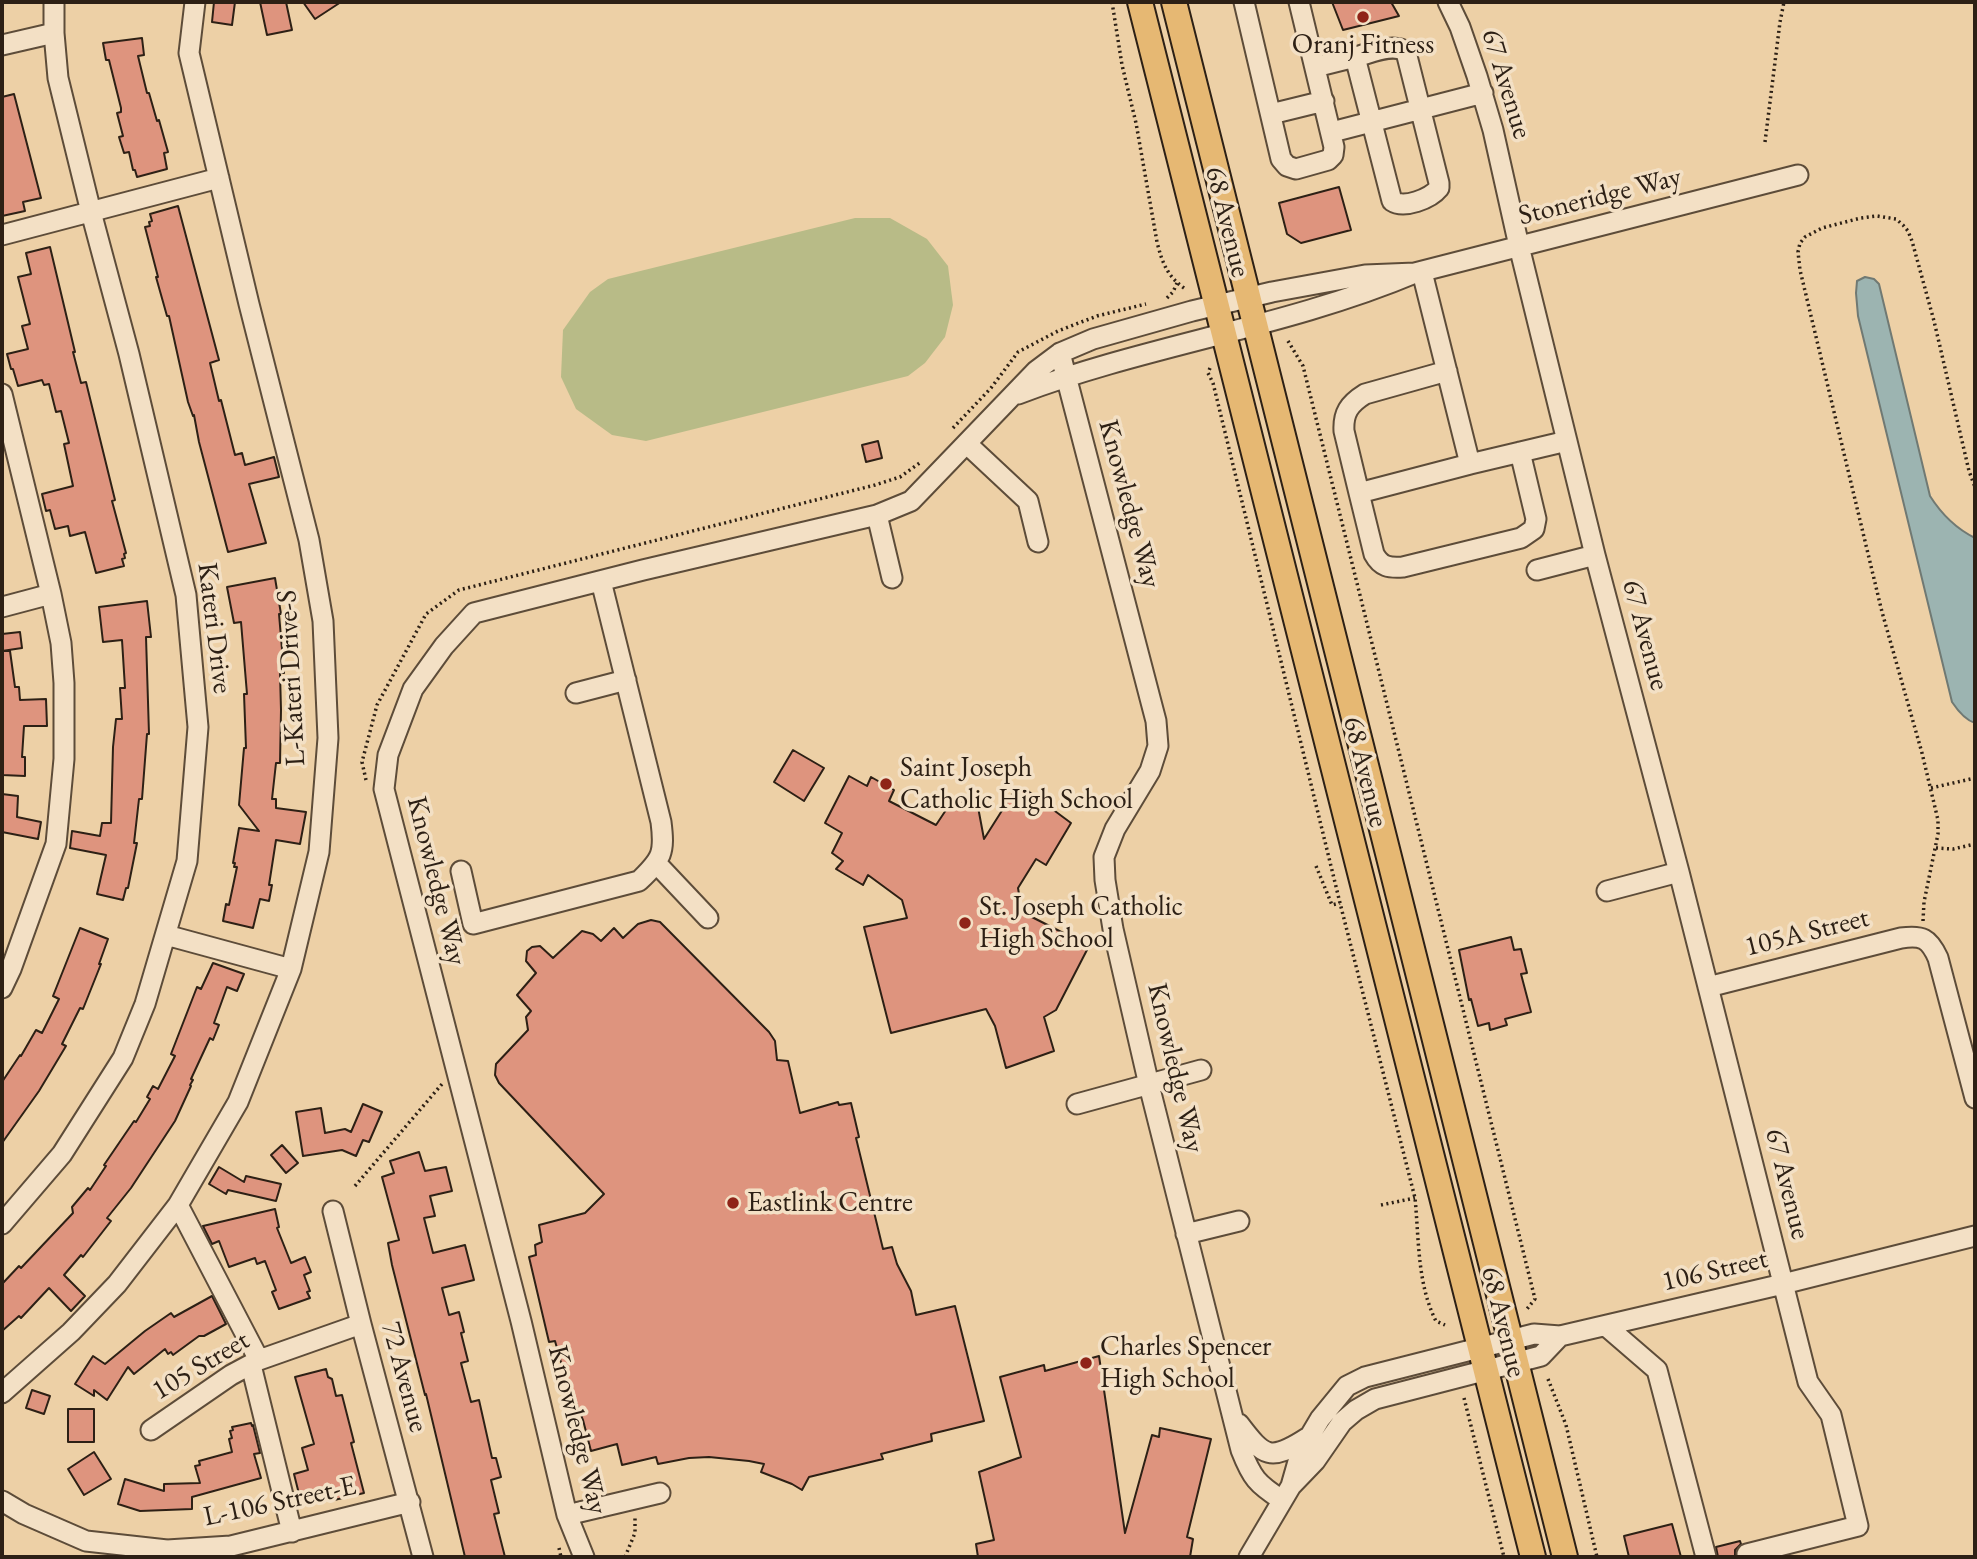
<!DOCTYPE html>
<style>
body{margin:0}
#map{position:relative;width:1977px;height:1559px;overflow:hidden;background:#edd0a6;font-family:"EB Garamond",serif}
canvas{display:block}
.frame{position:absolute;inset:0;border:4px solid #2d2015;pointer-events:none}
</style>
<div id="map">
<canvas width="1977" height="1559"></canvas>
<div class="frame"></div>
</div>
<script>
const c = document.querySelector('canvas').getContext('2d');
c.lineJoin = 'round';
function fill(path, color) { c.fillStyle = color; c.fill(path, 'evenodd'); }
function stroke(path, color, width, dash) { c.strokeStyle = color; c.lineWidth = width; c.lineCap = dash ? 'butt' : 'round'; c.setLineDash(dash || []); c.stroke(path); }
function label(font, color, halo, rows, align = 'center') {
  c.font = font + ' "EB Garamond",serif'; c.lineWidth = 7; c.setLineDash([]); c.textBaseline = 'middle'; c.strokeStyle = halo; c.fillStyle = color; for (const [text, x, y, turn = 0] of rows) {
    c.save(); c.translate(x, y); c.rotate((+turn || 0) * Math.PI / 180); c.textAlign = isNaN(turn) ? turn : align; if (halo) c.strokeText(text, 0, 0); c.fillText(text, 0, 0); c.restore();
  }
}
fill(new Path2D(`
 M855,218h35l37,21 21,27 5,39 -8,32 -20,26 -17,13 -262,65 -34,-6 -36,-26 -15,-32 2,-47 27,-38 18,-13z`), '#b8bb87');
const water = new Path2D(`
 M1865,277l9,2 5,5 51,212c12,19 25,32 45,42v185c-10,-3 -17,-12 -23,-21l-94,-386 -2,-23 1,-12z`);
fill(water, '#9cb4b1');
stroke(water, '#707973', 2);
const building = new Path2D(`
 M214,2h21l-3,23 -20,-3z
 M260,2h26l6,28 -25,5z
 M303,2h38l-26,17z
 M1332,2h59l8,14 -56,14z
 M142,38l2,17 -6,1 9,37h2l8,28 2,-1 9,32 -4,1 3,16 -30,8 -2,-7h-2l-4,-18 -5,1 -5,-16 4,-1 -6,-23 4,-1v-4l-12,-48h-3l-3,-17z
 M14,94l27,104 -18,4 2,9 -23,5v-119z
 M1339,187l12,43 -50,13 -14,-9 -8,-31z
 M178,206l41,154 -9,3 9,38 2,-1 14,55 7,-2 3,12 29,-8 5,20 -30,7 17,59 -38,9 -29,-110 -5,-27 -1,1 -5,-14 -19,-86h-2l-11,-39h2l-13,-50 5,-1 -1,-4 3,-1 -2,-7z
 M50,247l25,105h-2l8,31 5,-1 29,118 -3,1 14,52 -2,1 1,4 -3,1 2,7 -28,7 -11,-41 -15,4 -2,-10 -13,3 -5,-19 -4,1 -4,-17 31,-8 -9,-42 5,-1 -8,-32 -5,1 -7,-28 -5,1 -2,-5 -24,6 -5,-17h-2l-4,-15 21,-5 -6,-23 8,-2 -12,-47 13,-3 -5,-21z
 M878,441l4,17 -16,4 -4,-17z
 M275,578l6,36h-2l5,59h-4l1,37 -1,53h-4l-4,36h4v9l30,4 -6,32 -24,-4 -7,45h3l-3,16 -9,-2 -7,29 -30,-7 3,-17 3,1 8,-38h-3l1,-4h-2l6,-35 20,3 -20,-26 5,-57h2l-2,-54h3l-6,-72 -7,1 -7,-36z
 M147,601l4,36h-5l3,97h-2l-5,65h-3l-5,44h3l-9,45h-2l-3,12 -26,-6 9,-39 -36,-7 2,-17 28,5 2,-13h9l2,-76 3,-28h6l-2,-31h5l-3,-48 -19,2 -4,-35z
 M20,632l2,16 -20,3v-17z
 M2,651h8l5,36h4l1,13 26,-1 1,27h-23l-2,31h3v19l-23,-1z
 M793,750l31,18 -20,33 -30,-19z
 M849,776l18,10 4,-9 23,13 -5,11 47,24 12,-18 16,-5 9,2 5,3 6,32 31,-49 13,1 43,32 -25,42 -10,-6 -18,29 4,24 67,34 -33,64 -12,7 10,34 -48,17 -11,-42 -9,-17 -95,24 -27,-106 43,-9 -5,-18 -34,-25 -5,10 -27,-16 7,-8 -11,-8 10,-20 -17,-10z
 M2,794l16,2 -1,21 24,5 -3,17 -36,-7z
 M651,920l9,2 109,110 6,9 2,19 11,1 12,52 38,-11 1,3 12,-2 8,34 -3,1 27,111 9,-2 5,17 14,27 5,24 39,-9 29,115 -53,13 1,7 -51,13 2,5 -74,18 -7,13 -10,-6 -31,-12 3,-8 -15,-3 -40,-4 -20,1 -31,6 -2,-7 -34,8 -5,-21 -26,7 -8,-31 -19,-47 -9,-32 -6,1 -20,-85 7,-2 -1,-10 7,-3 -3,-17 46,-12 19,-19 -105,-111 -4,-8 1,-11 32,-34 -2,-13 5,-6 -14,-16 19,-22 -10,-12 1,-10 5,-4 8,-1 13,12 29,-27 11,3 8,7 13,-13 9,10 15,-14z
 M80,928l28,11 -9,25h2l-18,45 -3,-1 -18,36 4,2 -27,45 -37,52v-61l18,-27 1,1 15,-26 6,3 17,-34 -6,-3z
 M1511,937l3,13 7,-1 6,24 -6,1 10,38 -26,7 2,6 -17,5 -1,-7 -11,3 -7,-27 -2,1 -10,-50z
 M213,963l31,11 -7,17 -10,-4 -13,36 5,2 -6,15 -3,-2 -19,41 2,1 -3,5 1,1 -16,35 -44,67 -24,30 4,3 -28,36 -2,-2 -17,20 21,21 -14,15 -22,-23 -28,30 -2,-2 -17,15v-47l17,-18 2,2 52,-55 -1,-6 16,-19 2,2 16,-24 -2,-1 30,-44 2,1 14,-23 -3,-2 6,-11 5,3 17,-33 -4,-2 26,-67 4,2z
 M363,1104l19,8 -13,30 -6,-2 -7,16 -14,-6 -39,6 -7,-44 25,-4 4,25 20,-4 6,3z
 M282,1145l16,18 -12,10 -15,-18z
 M419,1152l6,19 21,-4 6,24 -22,5 5,20 -11,2 9,35 32,-8 9,35 -32,8 7,27 10,-3 5,20 -3,1 7,28 -7,2 10,39 8,-2 13,58h4l5,19 -10,3 8,33 -5,1 11,43h-40l-39,-163 -1,1 -33,-130 -4,-22 11,-3 -17,-63 12,-4 -4,-12z
 M219,1167l25,15 2,-6 35,8 -5,17 -48,-11 -2,4 -17,-10z
 M275,1209l4,18 -2,1 14,35 14,-6 6,15 -7,3 6,16 -3,1 3,6 -31,11 -7,-17 4,-2 -11,-29 -8,3 -2,-6 -26,9 -10,-26 -7,3 -9,-18z
 M212,1296l14,28 -22,12h-5l-26,19 -2,-3 -3,2 -3,-5 -31,25 -6,-7 -21,33 -13,-10v6l-19,-12 18,-28 12,8 40,-33 26,-18 3,4z
 M1099,1356l26,177 27,-98 7,2 1,-9 51,11 -24,98 6,2 -3,18h-212l-2,-13 18,-4 -15,-68 42,-15 -21,-80 44,-12 1,6z
 M326,1369l2,8 4,2 4,17 6,-1 12,47 -3,1 13,50 -34,8 -2,-10 -28,7 -6,-24 14,-4 -6,-22 12,-4 -19,-67z
 M32,1390l18,6 -6,18 -18,-6z
 M68,1409h26v33h-26z
 M251,1423l1,3 1,-1 7,28 -6,1 7,24 -69,19v12l-52,2 -22,-7 7,-25 39,12v-7l36,-1 -5,-17 5,-1 -1,-4 33,-9 -3,-13 3,-1 -2,-7 3,-1 -1,-3z
 M94,1452l17,27 -27,16 -16,-26z
 M1672,1524l9,33h-52l-5,-21z
 M1740,1541l1,3 -6,6v7h-17l-2,-10z`);
fill(building, '#de947e');
stroke(building, '#2d2015', 2);
const minor = new Path2D(`
 M1244,2l37,157 6,7 9,3 32,-9 5,-5 1,-8 -35,-145
 M1448,2l12,25 17,49 16,54 26,116 76,309 84,317 129,510 23,33 27,111 -111,28
 M2,45l52,-12
 M1315,67l40,-10 37,144c12,8 38,-2 47,-13v-5l-33,-131c-13,-10 -37,2 -51,5
 M1271,114l53,-13
 M1332,132l151,-39
 M2,235l217,-57
 M1422,272l48,192 97,-23
 M1060,353l96,368 2,25 -8,25 -35,58 -11,28 1,23 8,49 36,156 92,365c11,28 16,34 41,50
 M1447,371l-82,23c-16,10 -22,19 -21,37l15,62 111,-29
 M2,394l49,200 10,49 3,40v76l-8,85 -45,125 -9,19
 M1018,394c129,-49 269,-67 397,-121l383,-98
 M967,444l61,57 10,41
 M1359,493l15,61c7,13 15,14 29,13l118,-29 13,-9 2,-10 -16,-67
 M877,515l15,63
 M1537,570l58,-15
 M2,607l49,-13
 M576,693l50,-13
 M657,864l51,54
 M461,871l12,53 166,-43c23,-22 26,-28 22,-59l-60,-241
 M1607,891l72,-19
 M166,935l125,34
 M1708,987l193,-49c21,-3 28,0 37,20l37,140
 M1077,1104l124,-34
 M178,1205l81,155
 M333,1211l28,113 62,233
 M2,1224l60,-70 61,-96 22,-54 42,-143 11,-134 -12,-132 -57,-241 -38,-142 -33,-134 -4,-45v-31
 M1186,1234l53,-13
 M1606,1326l51,44 49,187
 M251,1365l41,167
 M2,1393l69,-61 46,-48 61,-79 60,-103 53,-133 28,-117 9,-114 -5,-117 -14,-81 -60,-236 -60,-251 6,-51
 M1239,1424c25,33 31,38 68,14
 M151,1430l80,-55 28,-15 102,-36
 M1291,1486l24,-25 27,-39 14,-12 19,-11 166,-43 19,-20 223,-52 192,-48
 M2,1501l22,13 62,27 81,9 64,-4 179,-44
 M567,1515l93,-22
 M584,1557l-17,-42 -46,-194 -137,-532 4,-34 25,-66 31,-43 30,-33 169,-43 234,-55 34,-14 125,-130 24,-18 33,-14 99,-28 80,-19 93,-17 50,-2
 M1249,1557l42,-71 10,-35 19,-32 27,-33 18,-9 169,-43 26,2`);
const major = new Path2D(`
 M1140,2c133,518 258,1038 393,1555
 M1174,2l391,1555`);
stroke(minor, '#5d4c39', 23);
stroke(major, '#2d2015', 28);
stroke(new Path2D(`
 M1112,2l10,63 14,58 21,119c5,20 10,34 27,46
 M1765,142l15,-120 4,-20
 M1167,298l6,-6 4,-9
 M1288,341l15,25 232,933 -8,10
 M1210,368l-2,5 5,10 127,520 75,295c4,40 2,86 21,123l9,4
 M953,428l38,-40 27,-36 40,-21 39,-15 49,-12
 M366,780l-4,-18 15,-57 49,-91 33,-24 416,-105 25,-8 21,-15
 M1931,788l44,-10
 M1936,848l17,1 22,-5
 M1316,866l16,39 8,-2
 M1923,921l1,-19 14,-68v-14l-16,-67 -40,-141 -82,-342 -2,-18 2,-9 5,-6 17,-9 39,-10 16,-2 19,3 7,6 5,6 4,10 22,80 35,150 6,16
 M355,1186l87,-102
 M1381,1205l34,-7
 M1548,1379l18,46 31,132
 M1464,1398l40,159
 M559,1548l2,9
 M625,1557l10,-24v-17`), '#2d2015', 3.5, [2, 3.5]);
stroke(minor, '#f3e0c5', 19);
stroke(major, '#e6b873', 24);
for (const [x, y, r, color] of [
 [1363,17,7,"#8f2418"],
 [886,784,7,"#8f2418"],
 [965,923,7,"#8f2418"],
 [733,1203,7,"#8f2418"],
 [1086,1363,7,"#8f2418"]
]) { const dot = new Path2D(); dot.arc(x, y, r, 0, 2 * Math.PI); c.fillStyle = color; c.fill(dot); stroke(dot, '#f3e0c5', 2.5); }
label('28px', '#2d2015', '#f3e0c5', [
 ["Oranj Fitness",1363,45,"center"],
 ["Saint Joseph",900,768],
 ["Catholic High School",900,800],
 ["St. Joseph Catholic",979,907],
 ["High School",979,939],
 ["Eastlink Centre",747,1203],
 ["Charles Spencer",1100,1347],
 ["High School",1100,1379]
], 'left');
label('28px', '#2d2015', '#f3e0c5', [
 ["67 Avenue",1506,84,73],
 ["Stoneridge Way",1600,197,-14],
 ["68 Avenue",1227,222,76],
 ["Knowledge Way",1129,504,75],
 ["Kateri Drive",214,628,83],
 ["67 Avenue",1645,635,75],
 ["L-Kateri Drive-S",292,678,-93],
 ["68 Avenue",1365,772,76],
 ["Knowledge Way",436,881,76],
 ["105A Street",1807,933,-14],
 ["Knowledge Way",1175,1068,77],
 ["67 Avenue",1787,1184,76],
 ["106 Street",1715,1271,-13],
 ["68 Avenue",1503,1322,76],
 ["105 Street",201,1366,-31],
 ["72 Avenue",404,1377,75],
 ["Knowledge Way",577,1430,76],
 ["L-106 Street-E",280,1502,-12]
]);
</script>
